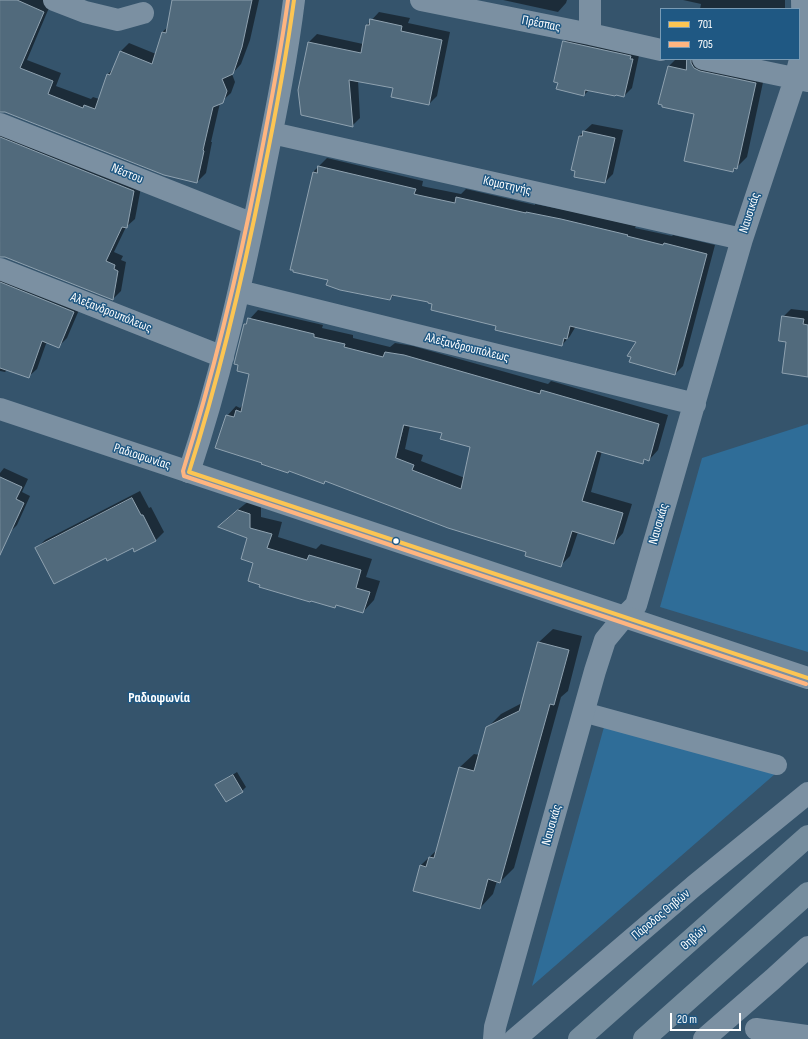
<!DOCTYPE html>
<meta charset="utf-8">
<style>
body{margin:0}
#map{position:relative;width:808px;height:1039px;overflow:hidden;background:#35546c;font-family:"Sofia Sans Condensed",sans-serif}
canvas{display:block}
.legend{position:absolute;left:660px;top:8px;width:140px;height:52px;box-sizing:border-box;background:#1f5883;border:1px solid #799bb5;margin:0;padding:5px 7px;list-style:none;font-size:12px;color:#fff}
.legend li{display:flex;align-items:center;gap:8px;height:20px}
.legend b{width:20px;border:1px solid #799bb5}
.scale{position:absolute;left:670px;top:1013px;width:71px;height:18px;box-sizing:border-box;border:2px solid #fff;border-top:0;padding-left:5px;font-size:12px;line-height:14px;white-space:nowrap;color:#fff;-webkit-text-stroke:3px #1f5883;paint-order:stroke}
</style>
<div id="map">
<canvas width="808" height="1039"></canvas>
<ul class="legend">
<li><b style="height:5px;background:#fcc553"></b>701</li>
<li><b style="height:5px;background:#ffb580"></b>705</li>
</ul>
<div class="scale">20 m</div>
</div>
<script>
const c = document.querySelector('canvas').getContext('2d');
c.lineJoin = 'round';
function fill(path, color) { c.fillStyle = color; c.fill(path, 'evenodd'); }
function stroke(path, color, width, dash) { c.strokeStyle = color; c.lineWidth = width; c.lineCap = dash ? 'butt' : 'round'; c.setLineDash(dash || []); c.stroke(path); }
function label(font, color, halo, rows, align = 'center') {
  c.font = font + ' "Sofia Sans Condensed",sans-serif'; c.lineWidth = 3; c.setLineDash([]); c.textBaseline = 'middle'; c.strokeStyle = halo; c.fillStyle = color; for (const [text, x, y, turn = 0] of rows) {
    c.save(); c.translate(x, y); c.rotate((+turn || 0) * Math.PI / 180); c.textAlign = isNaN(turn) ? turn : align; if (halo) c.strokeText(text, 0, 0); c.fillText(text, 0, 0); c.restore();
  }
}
fill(new Path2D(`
 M808,424v228l-148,-45 42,-149z
 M604,727l171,47 -243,212z`), '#2f6d98');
fill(new Path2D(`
 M0,0h45l6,3 -24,57 34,13 -5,13 35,13 2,-2 6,2 9,-25 6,-6 7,-17 8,-8 27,11 6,-22 6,-5 5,-27h86l-9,40 -9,24 -9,10 3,8 -4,11 -11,10 -9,39h1l-6,31 -9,9 -192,-71h-5z
 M503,0h64l-1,3 -8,9z
 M683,0h102v9h-85l1,-5z
 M379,12l31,6 -2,5 42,9 -13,64 -8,8 -35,-16 -36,-8 2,38 -8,8 -43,-84 8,-8 46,10 4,-19z
 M572,34l68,17 -8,37 -8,8 -35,-6 -5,5 -25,-13 5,-40z
 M676,59h30l59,14 -18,84 -14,14 -38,-58 -27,-46z
 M0,124l142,58 -7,37 -9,8 -12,25 9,4 -2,4 5,2 -5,29 -8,8 -108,-43h-5z
 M592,124l31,6 -10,44 -8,8 -29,-12 3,-34z
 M327,158l96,23 -1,5 4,1 35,7 5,-5 69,16v-1l35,7 66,15 -1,2 37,8 1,-1 42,10 -32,121 -8,8 -37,-32 -62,-16 -6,10 -8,9 -128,-42 -39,-9 -5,5 -61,-20 -16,-107z
 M0,269l82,34 -15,35 -8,8 -12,-5 -10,28 -9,8 -21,-7 -2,2 -5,-1z
 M791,309l17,2v65l-21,-35 -4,-24z
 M258,310l65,15 -1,3 31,7v3l37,9 5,-4 18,3 135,38 3,-3 117,34 -10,35 -9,10 -3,-1 -4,3 -40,-11 -11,41 41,12 -9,29 -9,10 -36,-11 -8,24 -9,9 -34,-14 -201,-71 -2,3 -34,-12 -2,1 -25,-10 -36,-46 9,-10 4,2 4,-4 6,-31 -5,-49zM410,425l33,7 29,15 -7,31 -44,-17 2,-6 -18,-6z
 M4,468l24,11 -6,13 8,4 -13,29 -7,7 -10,3v-62z
 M140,491l9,17 2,-1 13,25 -8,8 -21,11 -2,-4 -27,9 -69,-8 8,-8z
 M250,500l11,3v14l21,5 -4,15 38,12 5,-5 51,15 -6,18 14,4 -6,19 -11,12 -25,-8 -3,3 -81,-45 -5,-24 -29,-12 10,-10z
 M553,629l29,7 -14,55 -7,6 -47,171 -14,14 -3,-1 -4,13 -13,14 -59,-43 17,-16 22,-82 14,-13 6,1 7,-27 14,-14 21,-11 17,-61z
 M237,772l9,15 -4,4 -25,-6z`), '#0007');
const building = new Path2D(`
 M0,0h17l27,12 -24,56 33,13 -5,13 35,14 1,-3 11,4 12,-35 3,1 10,-24 32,13 10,-32 4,1 6,-33h80l-10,47 -9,27 -11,5 5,12 -4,12 -10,4 -10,43 1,1 -7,32 -33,-8 -159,-63h-5z
 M370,19l32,7 -1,5 41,9 -13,65 -38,-8 2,-9 -44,-8 4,47 -52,-12 -3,-25 10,-48 53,11 5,-28h3z
 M563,41l68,15 -1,3h3l-9,38 -8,-2 -1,1 -30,-6 -1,6 -28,-7 2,-6 -4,-1z
 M687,59h4v4l3,5 6,3 56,12 -19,86 -3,-1 -1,4 -49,-11 10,-47 -32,-7v-2l-4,-1 10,-38 18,4z
 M583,131l32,7 -10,45 -31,-6 1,-6 -4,-1 8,-34h3z
 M0,137l134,54 -7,37 -5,-1 -16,34 9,4 -1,4 4,2 -5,29 -108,-43h-5z
 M318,166l98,23 -2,5 4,1 37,8 1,-6 70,16v-1l35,7 67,16 -1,1 36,9 1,-2 43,11 -32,121 -46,-13 2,-5 -4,-1 9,-14 -66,-16 -3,13 -3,-1 -2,8 -67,-16 1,-4 -65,-16 1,-6 -4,-1v-1l-36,-7 -2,5 -50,-10 -14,-5 2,-5 -35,-8v-2h-3l23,-98 4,1z
 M0,282l74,30 -15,36 -17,-7 -13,37 -29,-10z
 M782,316l22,3 -1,5 5,1v52l-26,-4 4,-31 -7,-1z
 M248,318l66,16v3l31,7 -1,3 39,10 2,-5 19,3 136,39 1,-4 118,34 -10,37 -5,-2 -1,5 -46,-13 -15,50 41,12 -9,31 -42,-13 -11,36 -36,-11 1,-4 -78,-24 -123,-47 -1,3 -35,-13 -1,2 -27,-9 1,-1 -47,-15 11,-33 8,2 2,-7 5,2 8,-38 -12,-3 1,-6 -4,-1 10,-40h2zM404,425l38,8 -2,6 30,8 -9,42 -49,-19 2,-5 -18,-7z
 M0,477l22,10 -6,12 8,4 -24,52z
 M132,498l9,17h2l13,26 -22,11 -1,-4 -26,13 -1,-3 -52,26 -19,-36z
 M238,510l12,4v14l22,6 -5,14 40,12 2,-5 52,15 -5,18 14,4 -7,21 -27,-8 -1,3 -24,-7 -1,1 -51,-15 1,-2 -12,-4 5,-18 -12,-4 6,-21 -29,-11z
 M538,642l31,8 -15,55 -4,-1 -50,179 -12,-4 -8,30 -67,-18 7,-26 6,2 3,-10 5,1 25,-91 15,4 12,-44 33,-16z
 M233,775l10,17 -17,10 -11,-17z`);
fill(building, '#516a7c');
stroke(building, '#8fa2b0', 1);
stroke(new Path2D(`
 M583,712l194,53`), '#7b90a2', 20);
stroke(new Path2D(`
 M54,0l31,12 33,8 25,-7
 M421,0l169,34 71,16
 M590,34v-34
 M703,59l105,22
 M0,124l253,100
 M272,133l470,106
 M0,269l223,88
 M239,291l456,113
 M189,472c30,-90 51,-182 70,-275 13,-66 27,-131 35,-197
 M756,1029l52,7
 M494,1039l1,-12 100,-356 10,-31 19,-23 12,-12 106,-366 53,-160 8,-31 -1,-48
 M515,1039l179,-153 114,-93
 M704,1039l69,-60 35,-32`), '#7b90a2', 22);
stroke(new Path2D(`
 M0,409l808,269`), '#7b90a2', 22);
stroke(new Path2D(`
 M579,1039l229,-203
 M644,1039l164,-146`), '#768d9e', 22);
stroke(new Path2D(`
 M294,0c-8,59 -19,117 -31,176 -20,100 -43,199 -74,296l619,206`), '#fcc553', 4);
stroke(new Path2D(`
 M288,0c-8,57 -19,114 -30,170 -20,102 -44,202 -75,301l1,5 622,208`), '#ffb580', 4);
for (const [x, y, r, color] of [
 [396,541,3.5,"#fff"]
]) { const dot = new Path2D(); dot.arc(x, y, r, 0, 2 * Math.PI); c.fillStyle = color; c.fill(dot); stroke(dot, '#1f5883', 1.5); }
label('13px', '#fff', '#1f5883', [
 ["Πρέσπας",541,24,11],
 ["Νέστου",127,174,22],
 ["Κομοτηνής",507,186,13],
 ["Ναυσικάς",750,213,-72],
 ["Αλεξανδρουπόλεως",111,313,22],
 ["Αλεξανδρουπόλεως",467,348,14],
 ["Ραδιοφωνίας",142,457,18],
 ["Ναυσικάς",659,524,-74],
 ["Ναυσικάς",552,825,-74],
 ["Πάροδος Θηβών",661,915,-40],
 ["Θηβών",694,938,-42]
]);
label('bold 14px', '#fff', '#1f5883', [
 ["Ραδιοφωνία",159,698]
]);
</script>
